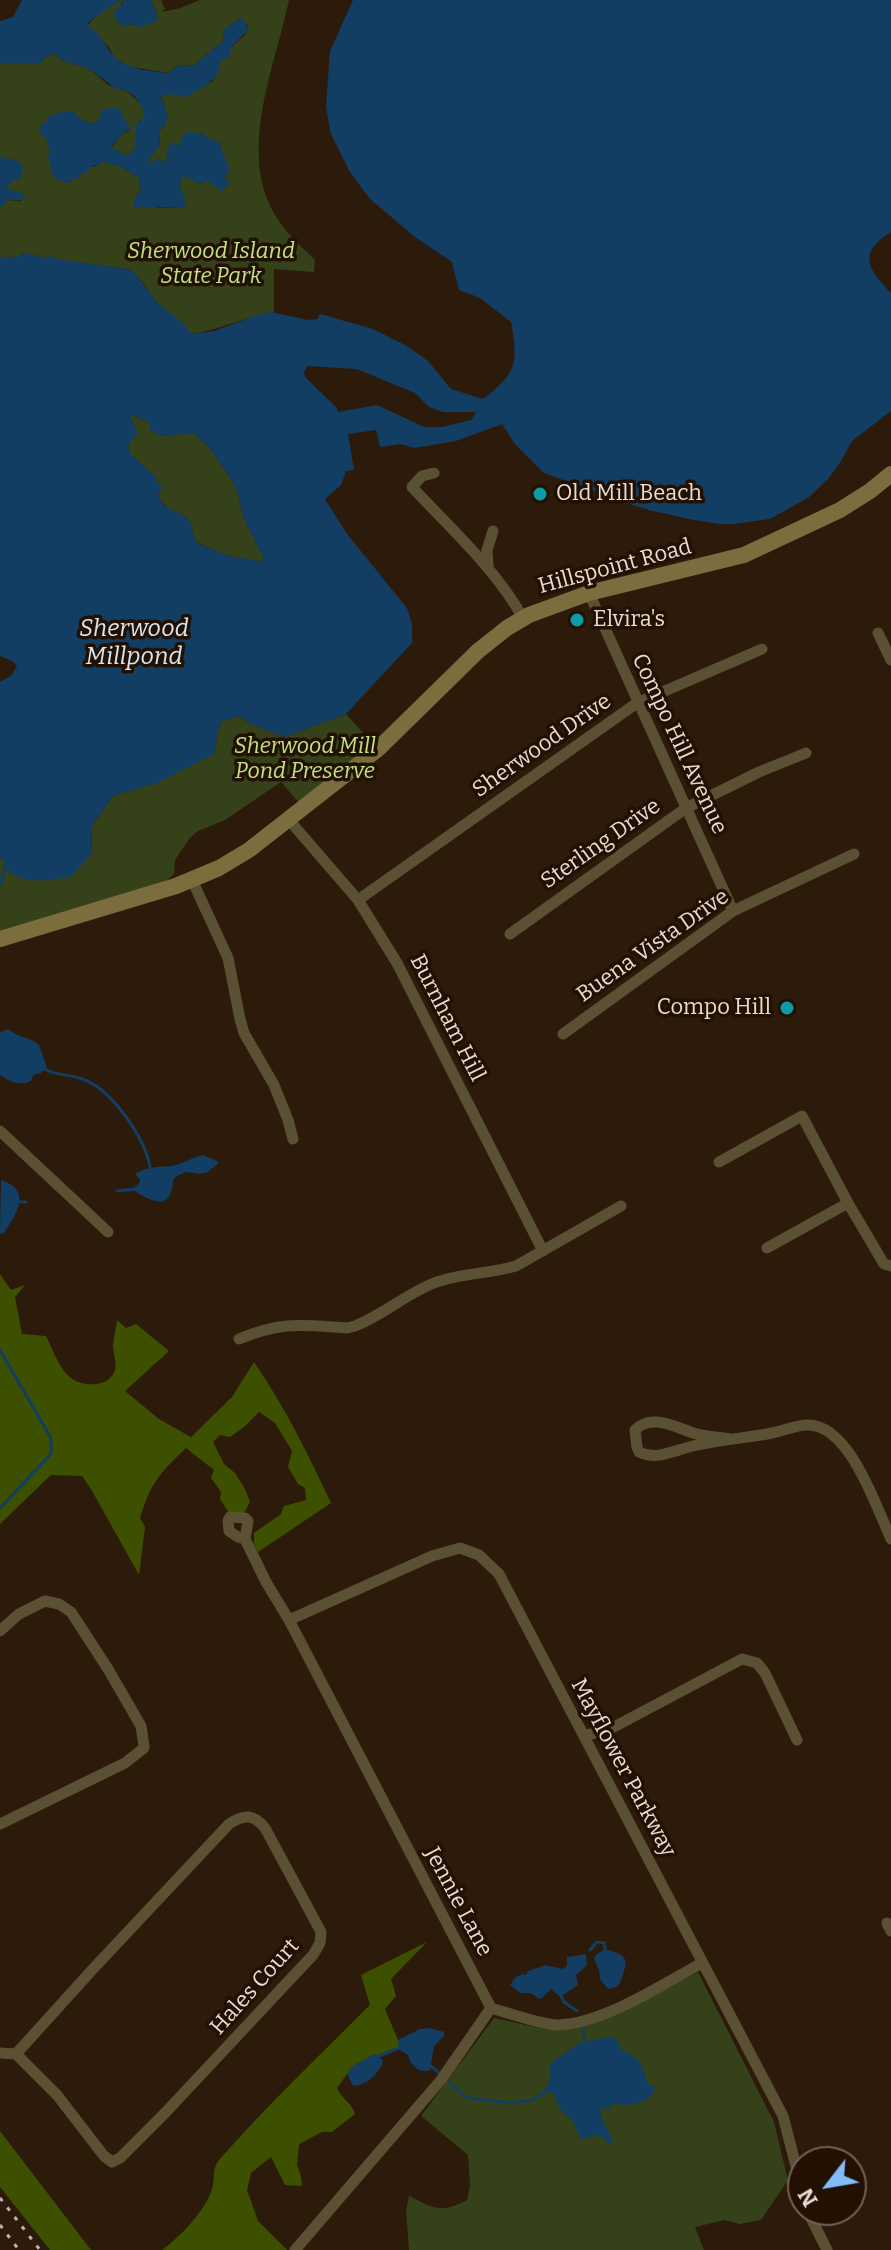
<!DOCTYPE html>
<style>
body{margin:0}
#map{position:relative;width:891px;height:2250px;overflow:hidden;background:#2c1a0a;font-family:Bitter,serif}
canvas{display:block}
.north{position:absolute;left:787px;top:2146px;width:80px;height:80px;box-sizing:border-box;background:#221103;border:2px solid #726256;border-radius:50%;rotate:239deg;font-size:22px;font-weight:700;line-height:32px;text-align:center;color:#e9dcd2}
.north::after{content:'';display:block;margin:auto;width:28px;height:36px;background:#82bcfa;clip-path:polygon(50% 0,100% 100%,50% 72%,0 100%)}
</style>
<div id="map">
<canvas width="891" height="2250"></canvas>
<div class="north">N</div>
</div>
<script>
const c = document.querySelector('canvas').getContext('2d');
c.lineJoin = 'round';
function fill(path, color) { c.fillStyle = color; c.fill(path, 'evenodd'); }
function stroke(path, color, width, dash) { c.strokeStyle = color; c.lineWidth = width; c.lineCap = dash ? 'butt' : 'round'; c.setLineDash(dash || []); c.stroke(path); }
function label(font, color, halo, rows, align = 'center') {
  c.font = font + ' Bitter,serif'; c.lineWidth = 7; c.setLineDash([]); c.textBaseline = 'middle'; c.strokeStyle = halo; c.fillStyle = color; for (const [text, x, y, turn = 0] of rows) {
    c.save(); c.translate(x, y); c.rotate((+turn || 0) * Math.PI / 180); c.textAlign = isNaN(turn) ? turn : align; if (halo) c.strokeText(text, 0, 0); c.fillText(text, 0, 0); c.restore();
  }
}
fill(new Path2D(`
 M120,0h3l-8,20 11,7 4,-3 8,1 20,-8 -7,-17h10l4,9 -3,3 18,-4 20,-8h89c-14,67 -53,154 -12,218 9,15 25,29 38,42l-1,12 -40,-3v45c-28,1 -53,16 -82,20 -10,-11 -26,-20 -34,-31 -9,-10 -18,-28 -30,-34l-82,-11 -22,-5 -6,4 -18,1v-49l7,-9 15,1 -14,-12 -1,-3 6,-6 5,-19 -18,-4v-94h41l3,-5 11,-5 6,7 29,9 18,16 19,6 16,15 3,11 -7,4 -3,24 -5,9 -6,1 -14,-7 12,-15 7,-2 -31,-11 -9,4 -14,-8 -2,-4 -25,5c-4,32 2,38 16,66 13,-3 21,-17 35,-18l1,-4 20,6 18,11 2,11 -8,13c13,5 43,10 54,2l-8,-15 3,-12 7,1 11,6 7,-3 19,-2 -2,-2c3,-24 -3,-33 -24,-44l-23,13 -11,16 -16,1 -1,-4 11,-14 -1,-13c15,-16 6,-20 2,-37l9,-2 15,4 28,-16 7,-19 11,-14 14,-13 3,-9 -8,-8 -17,12v11l-29,24 -17,1 -9,7 -41,-7 -13,-9 -5,-10 -22,-21 11,-12z
 M129,414l20,8 12,14 33,-3 16,15 26,39 8,32 20,40 -4,3c-9,-3 -17,-3 -26,-5 -11,-1 -26,-11 -37,-14l-9,-25c-26,-13 -29,-10 -32,-41l-26,-23 -2,-8 9,-13z
 M346,714l27,30 -73,60 -19,-22 -56,38 -27,11 -9,8 -14,21 -1,14 -10,9 -164,49v-75l4,3 88,-7 -1,-26 23,-32 43,-12 59,-42 5,-19 17,-6 16,9 30,12z
 M698,1972l76,150 14,58 -27,40 -22,4 -14,-4 -30,7 9,23h-295l-3,-38 3,-16c24,12 32,18 58,4l3,-14 -2,-31 -47,-39 73,-98c20,4 41,10 61,11 42,4 106,-38 143,-57z`), '#354219');
fill(new Path2D(`
 M0,1274l11,16 14,-5 -10,12 7,37 24,2c12,24 18,51 50,48 9,-1 16,-5 19,-14 2,-9 -2,-16 -2,-25 1,-8 3,-17 4,-25l9,8 10,-4 33,27 -44,40 34,28 32,18 41,-40 22,-35c31,45 54,92 77,141l-73,49 -4,-8v-11l27,-19 3,-8 22,-6 -1,-12 -7,-4 -10,-17 4,-16 -17,-28 -16,-11 -15,15 -14,10 -10,-2 -7,7 11,22 11,9 10,16 5,13 -7,13 -14,-2 -9,-14 1,-7 -10,-14 3,-8 -28,-22c-26,25 -35,34 -46,70l5,9 -6,48 -48,-86 -9,-13 -31,-1 -51,49z
 M427,1942l-36,37 5,17 -11,13 13,31 1,8 -20,8 -5,-1 -21,11 -16,22c5,11 15,15 18,26l-23,18h-10l-23,12 -2,21 4,11 1,10 -17,-1 -14,-28 -20,16 -4,17 11,31 29,29h-125c17,-12 44,-40 50,-61 3,-10 0,-21 7,-29 47,-54 100,-104 151,-155l-9,-30z
 M0,2131l91,119h-41l-50,-63z`), '#3c5000');
fill(new Path2D(`
 M22,0h98l-31,22 -2,4c16,7 18,23 30,33 13,11 35,12 51,14l10,-7 16,-1 29,-24v-11l17,-12 6,4 2,8 -16,17 -3,10 -9,5c0,19 -19,27 -35,35l-15,-3 -5,2 -4,-1c4,18 13,21 -2,37l1,13 -11,14 1,4 9,-4 7,3 2,-2 -2,-8 6,-10 7,4 2,-8 6,-6 13,1 17,9 3,-1c1,12 7,18 10,30l-6,6 2,2 4,-1 -2,7 -6,6 -15,-10 -7,3 -11,-6 -7,-1 -3,12 5,2 -1,4 4,9 -5,4 -38,-1 -2,-1 -7,3 -2,-7 8,-13 -2,-11 -18,-11 -20,-6 -1,4h-6l-8,8 -6,1v3l-15,6 -12,-7 -5,-20 2,-4 -4,-13 -5,-4 -2,-9 9,-5v-4l12,-4 2,-2 13,1 1,4 14,8 9,-4 3,-11 19,-1 -1,3 11,18 -8,4 -12,14 14,8 6,-1 5,-9v-21l9,-7c-3,-14 -14,-30 -29,-28l-26,-20 -29,-9 -6,-7 -11,5 -3,5h-41v-42l13,-4z
 M123,0h28l7,17 -1,4 -19,7v-3l-8,-1 -4,3 -11,-7 -1,-9 8,-6z
 M353,0h538v232c-35,21 -22,38 0,61v118l-39,30 -12,22 -12,16 -19,18 -39,22 -38,5h-13l-30,-5 -40,-9 -23,-7 -82,-30 -29,-29 -13,-20 -46,17 -42,7 -13,-4 -21,3 -4,-17 -28,4 6,36 -8,1 -5,14 -16,14 22,35 60,74 5,16v19l-66,71 -62,23 -30,-12 -15,-9 -18,6 -5,19v12l-59,30 -43,12 -23,32 1,26 -21,24c-24,3 -51,10 -68,-12l1,-5 -4,-3v-175l11,-6 6,-10 -5,-5 -12,-5v-398l17,-1 7,-4 22,5 6,-2 5,3 71,10 6,3 23,30 25,20 10,12 22,-3 43,-16 14,-3 37,8 9,-1 3,-5 53,15 34,17 21,15 23,28 32,10c35,-27 35,-35 28,-77l-31,-24 -21,-8 -7,-28 -37,-25 -45,-38 -20,-27 -19,-38 -5,-27 4,-56zM307,366l50,3 58,24 14,14 14,5h33l-5,8 -29,7h-18l-47,-22 -39,7 -1,-4 -31,-30 -2,-5zM130,414l19,8 1,8 11,6 33,-3 16,15 26,39 8,32 20,40 -4,3 -9,-3 -19,-2 -35,-14 -9,-25 -25,-13 -5,-10 3,-5v-5l-5,-4v-4l-26,-23 -2,-8 9,-13z
 M0,157l18,4 5,6 -2,11 -8,3 -6,5 1,3 14,4 3,7h-18l-7,9z
 M8,1029l9,6 17,6 5,4 8,22 -6,6 -8,2 -2,6c-11,5 -21,1 -31,-6v-43z
 M203,1155l16,7c-14,15 -17,12 -34,10l-11,6c-2,5 -1,9 -3,14 -5,18 -25,6 -35,0l-1,-6 4,-2 1,-5 -5,-5c13,-9 27,-6 41,-9 10,-3 17,-8 27,-10z
 M1,1180c32,10 15,35 3,53l-4,1z
 M605,1949c20,6 25,8 17,28 -3,9 -4,10 -14,12l-8,-10 -1,-9 -5,-11 2,-4z
 M586,1954l1,11 -11,10 2,10 -18,12 -9,-8 -8,8 -4,2 -8,-6h-11l-10,-8 5,-7 7,-4 4,1 2,-4 18,-6 17,4 4,-3v-9z
 M430,2028l14,4v4l-10,10 -4,24c-11,4 -20,-5 -22,-15l-8,-5 -2,-10 22,-11z
 M605,2037l11,1 5,12c20,7 21,14 27,34l7,3c-4,19 -27,19 -43,17l-4,6 -8,-3c0,15 9,22 13,35l-5,1 -9,-8 -18,4 -9,-19 -11,-10 -8,-16 -8,-4 5,-10 -1,-12 4,-7 27,-18z
 M374,2054l9,6c-2,13 -18,26 -30,26l-6,-12 6,-8z`), '#133e63');
stroke(new Path2D(`
 M0,884l5,-15
 M44,1069c13,7 25,5 38,10 29,9 63,59 68,88
 M117,1191l19,-2
 M19,1202h7
 M0,1350l51,88v16l-51,54
 M590,1950l7,-8 7,1 1,6
 M561,1996l3,6 13,9
 M584,2027l1,16
 M379,2056l20,-8
 M431,2066l7,6
 M450,2083l17,15 44,5 21,-3 15,-9`), '#133e63', 3);
stroke(new Path2D(`
 M434,473l-12,3 -10,11c39,42 83,81 111,131
 M488,566l-1,-16 6,-19
 M589,593l144,318
 M878,633l13,27
 M289,820l69,80 39,63 146,288
 M192,880l36,78 12,61 4,14 30,52 14,35 5,19
 M358,900l279,-197 125,-54
 M510,934l176,-126 73,-36 47,-19
 M563,1034l170,-123 121,-57
 M0,1131l108,101
 M719,1162l83,-46 46,87 36,61 7,2
 M767,1248l81,-45
 M239,1339c44,-18 62,-14 108,-11l8,-2c28,-11 51,-32 79,-43 26,-10 55,-9 82,-17l105,-60
 M731,1439c-11,-2 -23,-2 -34,-5 -19,-5 -45,-22 -62,-4l2,17 2,5c17,9 36,-2 54,-6 26,-6 53,-8 79,-13 11,-2 24,-8 36,-8 42,0 68,82 83,114
 M245,1539l-7,-2 -9,-6 -1,-10 2,-4 15,1 3,3 -3,18 21,43 23,38 202,388 -50,72 -146,170
 M289,1620l143,-64 28,-8 19,7 20,19 284,542 20,77
 M0,1631l19,-17 26,-13 14,3 12,8 37,57 33,57 3,20v2l-19,15 -125,61
 M584,1736l28,-8 130,-69 15,4 8,10 32,67
 M887,1923l4,8
 M491,2008c17,5 51,17 67,17 45,-1 105,-41 144,-62
 M0,2053l16,1 41,41 47,61 8,6 8,-4 45,-45 148,-158 7,-12 1,-11 -56,-104c-11,-14 -21,-14 -36,-4l-137,146 -76,84
 M807,2210l20,40`), '#5a5134', 11);
stroke(new Path2D(`
 M0,939l176,-53 43,-18 30,-18 129,-101 100,-98 29,-23 22,-13 60,-22 155,-38 96,-45 30,-19 21,-17`), '#7b6d3e', 16);
stroke(new Path2D(`
 M0,2198l40,52
 M0,2225l19,25`), '#c1b3a8', 3, [4, 8]);
for (const [x, y, r, color] of [
 [540,494,8,"#0f9aa8"],
 [577,620,8,"#0f9aa8"],
 [787,1008,8,"#0f9aa8"]
]) { const dot = new Path2D(); dot.arc(x, y, r, 0, 2 * Math.PI); c.fillStyle = color; c.fill(dot); stroke(dot, '#221103', 3); }
label('italic 22px', '#c2e381', '#221103', [
 ["Sherwood Island",211,252],
 ["State Park",211,277],
 ["Sherwood Mill",305,747],
 ["Pond Preserve",305,772]
]);
label('22px', '#e9dcd2', '#221103', [
 ["Old Mill Beach",556,494],
 ["Elvira's",593,620],
 ["Compo Hill",771,1008,"right"]
], 'left');
label('22px', '#e9dcd2', '#221103', [
 ["Hillspoint Road",615,567,-15],
 ["Compo Hill Avenue",679,744,65],
 ["Sherwood Drive",542,746,-35],
 ["Sterling Drive",601,844,-35],
 ["Buena Vista Drive",653,946,-35],
 ["Burnham Hill",447,1018,63],
 ["Mayflower Parkway",623,1768,62],
 ["Jennie Lane",458,1902,62],
 ["Hales Court",255,1987,-48]
]);
label('italic 24px', '#d7e5f4', '#221103', [
 ["Sherwood",134,629],
 ["Millpond",134,657]
]);
</script>
